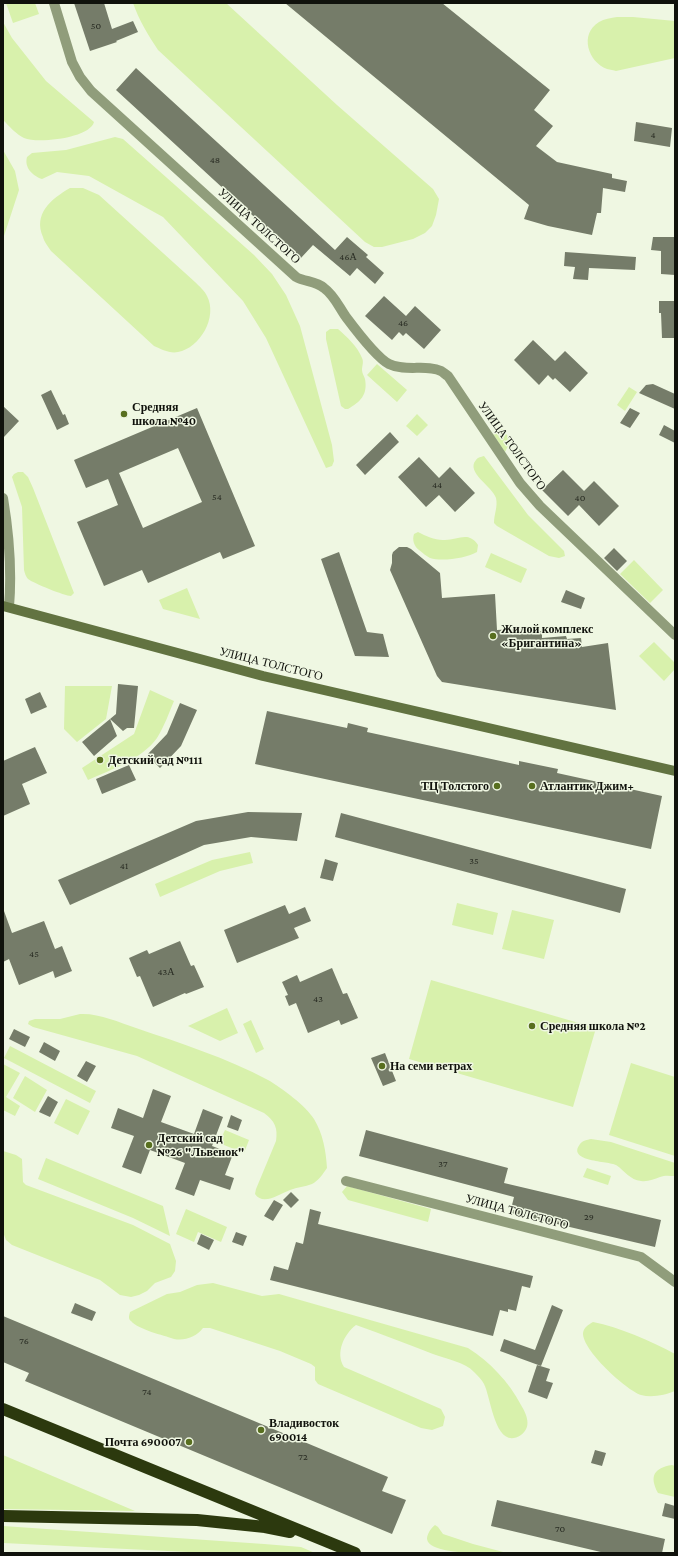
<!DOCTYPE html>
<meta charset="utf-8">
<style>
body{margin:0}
#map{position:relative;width:678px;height:1556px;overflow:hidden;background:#eff7e2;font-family:"Crimson Pro",serif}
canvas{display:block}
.frame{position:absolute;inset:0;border:4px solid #10120c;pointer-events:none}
</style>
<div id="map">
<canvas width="678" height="1556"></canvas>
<div class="frame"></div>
</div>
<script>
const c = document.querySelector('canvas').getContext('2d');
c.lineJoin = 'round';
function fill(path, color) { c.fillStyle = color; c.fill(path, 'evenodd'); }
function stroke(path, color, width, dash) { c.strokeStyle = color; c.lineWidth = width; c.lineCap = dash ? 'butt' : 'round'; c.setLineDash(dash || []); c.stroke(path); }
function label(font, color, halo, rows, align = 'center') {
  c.font = font + ' "Crimson Pro",serif'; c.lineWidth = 3; c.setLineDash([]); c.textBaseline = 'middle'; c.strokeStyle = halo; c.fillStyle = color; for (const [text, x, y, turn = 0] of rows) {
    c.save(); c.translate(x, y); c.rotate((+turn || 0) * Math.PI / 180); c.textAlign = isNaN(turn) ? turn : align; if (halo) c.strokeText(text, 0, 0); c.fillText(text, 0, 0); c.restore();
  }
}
fill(new Path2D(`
 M6,3h29l4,11 -26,9z
 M133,3h93l111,102 96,84 6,10 -3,16 -4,11 -7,7 -12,6 -31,8h-8l-9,-5 -207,-192c-10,-15 -19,-30 -25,-47z
 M617,17h16l42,4v37l-59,13c-2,-1 -6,-1 -9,-2 -19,-7 -28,-35 -8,-47 5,-3 12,-4 18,-5z
 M3,22l9,16 34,43 48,41c-4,16 -56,22 -70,16 -7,-3 -15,-12 -21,-18z
 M115,137l8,2 131,116 18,19 14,21 14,31 32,119 2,16 -2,5 -6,2 -60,-130 -23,-37 -80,-84 -74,-41 -32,-4 -15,7c-9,-3 -18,-11 -15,-22l5,-4 34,-3z
 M3,150l12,21 4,19 -16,49z
 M70,188h13l16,7 96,87c4,4 10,9 12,14 11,21 -7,52 -29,56 -8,2 -17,-3 -24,-6l-103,-95c-3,-5 -7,-9 -8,-14 -10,-23 8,-38 27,-49z
 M330,329h8c8,7 20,18 24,29 2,4 0,8 0,12 0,3 2,6 3,9 3,16 -5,23 -17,30h-3l-4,-3 -15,-67v-7z
 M377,364l30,26 -10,12 -30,-27z
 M629,387l8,5 -12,19 -8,-6z
 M417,414l11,11 -11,11 -11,-10z
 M502,429l9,11 -6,12 -12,-18z
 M484,456l44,59 36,36 1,5 -6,2 -10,-2 -52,-30 -3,-3c0,-9 4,-16 2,-25 -3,-11 -31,-26 -20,-38 2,-3 5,-3 8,-4z
 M18,472h5l5,5 5,11 41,105 -3,3c-6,0 -38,-13 -43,-17 -2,-2 -3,-5 -4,-9l-2,-63 -10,-30 2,-3z
 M418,532c8,4 16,8 25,8 14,1 25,-10 35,5l-1,7c-10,6 -35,10 -47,6 -4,-2 -7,-5 -11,-8 -5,-4 -7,-10 -5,-16z
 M491,553l36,16 -6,14 -36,-16z
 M634,560l29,30 -13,13 -30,-29z
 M187,588l13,31 -37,-10 -4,-9z
 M654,642l21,21v6l-11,12 -25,-25z
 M65,686h47l-6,33 -29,23 -13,-13z
 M150,690l24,11c-5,12 -10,26 -17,37 -16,22 -45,31 -69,42l-6,-12 52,-34z
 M250,852l3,11 -33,8 -60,26 -5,-13 57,-24z
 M457,903l41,10 -5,22 -41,-10z
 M512,910l42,10 -10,39 -42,-10z
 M431,980l165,48 -23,79 -164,-48z
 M227,1008l11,25 -18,8 -32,-15z
 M80,1014c19,-1 38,8 56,14 44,15 91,30 132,52 14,8 38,26 46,39 9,15 12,32 13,49 -4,6 -9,13 -15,16 -7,3 -15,3 -22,6 -10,4 -27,16 -35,4l1,-5 20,-48c2,-13 -1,-20 -12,-28l-127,-57 -104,-29 -5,-3 1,-3 6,-2h25z
 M251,1020l13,29 -8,4 -13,-29z
 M10,1046l86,45 -6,12 -86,-45z
 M631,1063l44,14v79l-66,-21z
 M3,1064l17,9 -14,24 14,9 -5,10 -12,-6z
 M25,1076l22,14 -12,22 -22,-14z
 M66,1099l24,12 -12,24 -24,-12z
 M225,1130l24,10 -5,13 -25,-10z
 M591,1139l20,3 64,21v13c-5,0 -10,-1 -15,1 -6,2 -12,5 -19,4 -11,-1 -16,-10 -25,-16 -7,-4 -50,-3 -36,-21 3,-4 7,-4 11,-5z
 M3,1151l13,4 6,4 1,23 3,3 107,40 37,19 6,17 -1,10 -4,6 -16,6 -8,8 -8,4 -8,2 -11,-2 -20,-15 -88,-35 -6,-5 -3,-8z
 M46,1158l117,48 7,30 -37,-18 -95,-39z
 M587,1168l24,8 -3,9 -25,-8z
 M347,1186l84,23 -3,13 -80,-22 -6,-8z
 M186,1209l41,18 -6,15 -23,-10 -4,10 -18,-8z
 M213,1283l49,13 17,-2 189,54c22,14 41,34 53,57 6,10 11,22 0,30 -26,17 -30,-38 -37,-51 -2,-4 -6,-8 -10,-12 -9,-10 -28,-13 -41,-18 -26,-10 -51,-20 -77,-29 -12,9 -21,28 -12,42l97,42 4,8 -2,9 -11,4 -11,-2 -103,-44 -3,-4v-13l-4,-3 -31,-13 -70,-23h-7c-7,9 -18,13 -29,11 -11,-4 -35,-9 -43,-18 -3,-2 -2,-5 -1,-9l37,-18 13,-2 17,-7z
 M593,1322c26,5 58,19 82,32v37c-10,4 -23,7 -34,4 -15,-5 -59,-45 -58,-62 1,-6 5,-8 10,-11z
 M3,1455l132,56 -132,-2z
 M672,1465l3,1v31l-17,-4c-9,-17 -4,-25 14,-28z
 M435,1525l3,2 5,7 30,10 34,9c-14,0 -78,3 -80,-14 0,-5 4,-11 8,-14z
 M3,1526l261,18 37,3 14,6h-106l-206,-10z`), '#d8f1ac');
fill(new Path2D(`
 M74,3h30l8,26 21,-8 5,11 -22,9 1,1 -27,9z
 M285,3h157l108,87 -16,20 19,16 -17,20 21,16 55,12v4l15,3 -2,11 -22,-4 -2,25h-4l-5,22 -44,-9 -24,-7 5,-14z
 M136,68l199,182 12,-13 21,18 -2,2 18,16 -9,11 -18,-16 -7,8 -37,-31 -13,14 -184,-169z
 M636,122l36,6 -2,19 -36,-6z
 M653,237h22v38l-14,-1v-23l-10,-1z
 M565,252l71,5 -1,13 -46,-2 -1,12 -15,-1 2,-12 -11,-1z
 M384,296l22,20 9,-10 26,24 -17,19 -18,-16 -3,3 -4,-4 -7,8 -27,-24z
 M659,301h16v37h-13l-1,-25h-2z
 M533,340l22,21 10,-10 23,22 -18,19 -15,-14 -2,2 -5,-5 -9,10 -25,-25z
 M653,384l22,10v15l-36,-16 7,-8z
 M51,390l12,25 2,-1 4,10 -12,6 -16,-35z
 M3,406l16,15 -16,17z
 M197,408l58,138 -32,13 -3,-7 -72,31 -6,-13 -38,16 -27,-64 41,-17 -10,-26 -22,9 -12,-28zM178,448l24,54 -59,26 -24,-55z
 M630,408l10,5 -10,15 -10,-5z
 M664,425l11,6v12l-16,-8z
 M390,432l9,10 -34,33 -9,-10z
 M419,457l20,21 11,-11 25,26 -20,19 -16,-17 -13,12 -28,-30z
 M563,470l21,21 10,-10 25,25 -20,20 -20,-21 -11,11 -26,-26z
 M399,547h8l4,2 29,24 2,25 53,-4 2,36 33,-2v4l12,-1v7l24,-2 1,3 14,-1 1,9 26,-4 8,67 -174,-28 -5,-6 -47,-106 2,-7v-8l1,-3z
 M614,548l13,13 -10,10 -13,-13z
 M339,552l28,80 16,2 6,23 -34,-1 -34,-97z
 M566,590l19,8 -4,11 -20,-7z
 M118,684l20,2 -4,42h-7l-4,3 -13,-12 6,-5z
 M40,692l7,15 -16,7 -6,-15z
 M180,703l17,7 -16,36 -21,22 -13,-13 20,-21z
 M267,711l80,17 1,-5 20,5 -1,4 152,33v-4l39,8 -1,4 105,23 -11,53 -396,-85z
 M110,719l7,17 -23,20 -12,-14z
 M35,747l12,26 -25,11 8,20 -27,12v-55z
 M129,765l7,15 -34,14 -6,-15z
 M248,812l54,1 -5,28 -46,-4 -47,8 -134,60 -12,-25 138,-59z
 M341,813l285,76 -6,24 -285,-76z
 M325,859l13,4 -5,18 -13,-3z
 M285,905l4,9 16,-7 6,14 -17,7 5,10 -62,25 -13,-33z
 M3,911h1l8,22 32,-12 11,28 7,-3 10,25 -17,7 -2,-7 -34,14 -10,-26 -6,3z
 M180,941l11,25 3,-1 10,22 -18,7 -1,-1 -32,14 -13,-31 -3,1 -8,-19 18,-8 2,4z
 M332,968l11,26 4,-1 11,25 -17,7 -2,-5 -31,13 -12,-30 -7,3 -4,-10 3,-1 -6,-13 15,-7 3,7z
 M14,1029l16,8 -5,10 -16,-8z
 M44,1042l16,9 -5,10 -16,-9z
 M385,1053l11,28 -13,5 -12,-28z
 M86,1061l10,5 -9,16 -10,-6z
 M153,1089l18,7 -10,26 33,12 9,-25 20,8 -11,29 21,8 -8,21 9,3 -4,12 -30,-10 -6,16 -19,-7 10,-26 -35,-13 -9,24 -19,-7 12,-31 -23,-8 7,-20 25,10z
 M48,1096l10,6 -8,15 -11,-5z
 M231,1115l11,5 -4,11 -11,-4z
 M366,1130l142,38 -4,15 157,37 -6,27 -145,-34 4,-16 -155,-41z
 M291,1192l8,8 -8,8 -8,-8z
 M274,1200l9,5 -10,16 -9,-5z
 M310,1209l11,3 -3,12 215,52 -3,12 -8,-2 -6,25 -8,-2v3l-8,-2 -7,26 -223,-56 4,-14 14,4 8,-28 7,2z
 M236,1232l11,4 -4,10 -11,-4z
 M201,1234l13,6 -5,10 -12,-6z
 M75,1303l21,9 -4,9 -21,-8z
 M552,1305l11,5 -22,56 -41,-15 4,-12 31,11z
 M3,1316l385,161 -6,14 24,9 -14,34 -367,-153 4,-8 -26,-11z
 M537,1365l13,4 -4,12 7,2 -6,16 -19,-7z
 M595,1450l11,3 -4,13 -11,-3z
 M497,1500l168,39 -3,14h-57l-114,-27z
 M665,1503l10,3v13l-13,-3z`), '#757c69');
stroke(new Path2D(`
 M54,3l18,59 8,15 11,14 205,186c9,5 20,4 28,11 10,7 15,19 22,29 9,12 31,41 43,47 16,8 38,0 52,7 2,1 5,4 7,5l72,107 20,23 135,129
 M3,498c6,36 9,73 6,109
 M346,1181l295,76 34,25`), '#909d7b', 10);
stroke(new Path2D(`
 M3,606l260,70 412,95`), '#627341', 10);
stroke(new Path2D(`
 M3,1409l352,144
 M3,1516l194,4 68,7 25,5`), '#2c390e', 12);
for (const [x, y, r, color] of [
 [124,414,4,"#586f1f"],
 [493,636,4,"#586f1f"],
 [100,760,4,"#586f1f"],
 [497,786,4,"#586f1f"],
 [532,786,4,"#586f1f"],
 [532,1026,4,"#586f1f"],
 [382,1066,4,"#586f1f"],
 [149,1145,4,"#586f1f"],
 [261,1430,4,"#586f1f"],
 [189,1442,4,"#586f1f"]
]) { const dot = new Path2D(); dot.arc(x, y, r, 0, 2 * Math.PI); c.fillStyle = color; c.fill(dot); stroke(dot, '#eff7e2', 1.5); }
label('10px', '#292c23', null, [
 ["50",96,26],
 ["4",653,135],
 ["48",215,160],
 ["46А",348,257],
 ["46",403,323],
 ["44",437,485],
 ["54",217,497],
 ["40",580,498],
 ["35",474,861],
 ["41",124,866],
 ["45",34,954],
 ["43А",166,972],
 ["43",318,999],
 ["37",443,1164],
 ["29",589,1217],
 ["76",24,1341],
 ["74",147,1392],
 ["72",303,1457],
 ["70",560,1529]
]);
label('12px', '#10120c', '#eff7e2', [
 ["УЛИЦА ТОЛСТОГО",259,226,42],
 ["УЛИЦА ТОЛСТОГО",512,446,54],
 ["УЛИЦА ТОЛСТОГО",271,664,14],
 ["УЛИЦА ТОЛСТОГО",517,1212,15]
]);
label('bold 12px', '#10120c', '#eff7e2', [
 ["Средняя",132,407],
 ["школа №40",132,421],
 ["Жилой комплекс",501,629],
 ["«Бригантина»",501,643],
 ["Детский сад №111",108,760],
 ["ТЦ Толстого",489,786,"right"],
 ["Атлантик Джим+",540,786],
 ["Средняя школа №2",540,1026],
 ["На семи ветрах",390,1066],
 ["Детский сад",157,1138],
 ["№26 \"Львенок\"",157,1152],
 ["Владивосток",269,1423],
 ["690014",269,1437],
 ["Почта 690007",181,1442,"right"]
], 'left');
</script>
